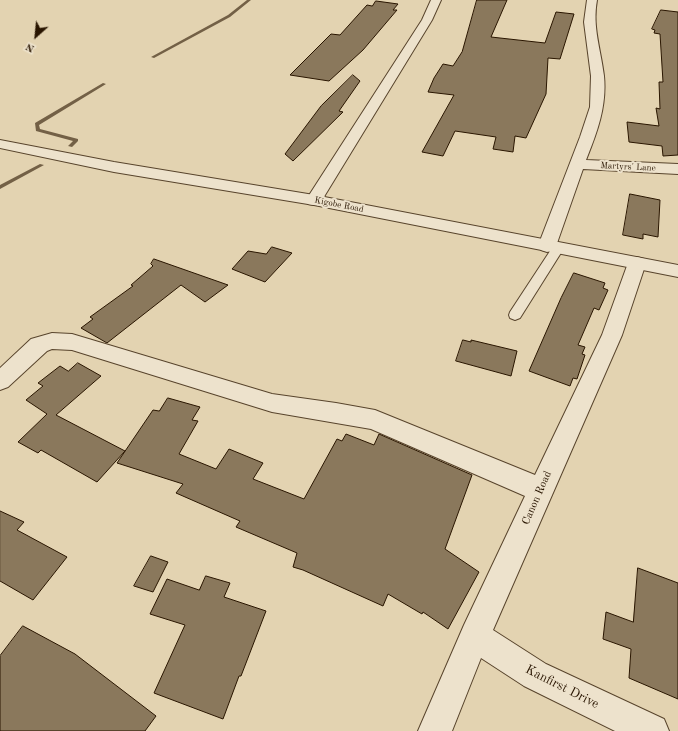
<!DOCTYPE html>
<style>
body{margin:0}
#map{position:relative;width:678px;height:731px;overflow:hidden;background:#e3d3b1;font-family:"Old Standard TT",serif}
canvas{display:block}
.north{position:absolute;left:16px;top:16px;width:40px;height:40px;-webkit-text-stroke:3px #ede2cc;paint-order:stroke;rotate:207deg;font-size:11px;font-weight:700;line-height:16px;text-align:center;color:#291500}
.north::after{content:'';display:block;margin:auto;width:14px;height:18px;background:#291500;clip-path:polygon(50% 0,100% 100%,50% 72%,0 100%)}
</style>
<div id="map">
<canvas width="678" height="731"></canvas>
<div class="north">N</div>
</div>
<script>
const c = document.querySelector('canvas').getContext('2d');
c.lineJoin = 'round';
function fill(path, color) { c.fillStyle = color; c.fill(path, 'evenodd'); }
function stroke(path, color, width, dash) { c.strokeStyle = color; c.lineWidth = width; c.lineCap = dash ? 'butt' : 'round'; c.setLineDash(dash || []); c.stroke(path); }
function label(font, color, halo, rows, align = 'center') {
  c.font = font + ' "Old Standard TT",serif'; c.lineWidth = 4; c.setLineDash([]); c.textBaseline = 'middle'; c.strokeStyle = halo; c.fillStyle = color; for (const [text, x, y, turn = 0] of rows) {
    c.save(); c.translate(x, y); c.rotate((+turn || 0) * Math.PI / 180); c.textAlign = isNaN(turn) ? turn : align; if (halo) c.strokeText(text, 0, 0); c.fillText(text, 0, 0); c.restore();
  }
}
fill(new Path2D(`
 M247,0h4l-21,17 -76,41 -3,-1 77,-42z
 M103,83l3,1 -67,41 1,4 38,10v2l-6,6 -4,-1 5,-5 -37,-10 -1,-8z
 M40,164l4,1 -44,24v-4z`), '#736046');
const building = new Path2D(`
 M477,0h30l-16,37 54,6 11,-31 18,2 -14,45 -12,-1 -2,36 -20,44 -11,-2 -2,16 -20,-3 3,-12 -41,-6 -12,25 -21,-4 32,-57 -26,-3 6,-14 9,-14 10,2 9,-14z
 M376,1l22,3 -5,6h4l-34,40 -34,31 -39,-6 41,-41 9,1 27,-30 5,1z
 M661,10l17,2v143l-15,1 -1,-10 -33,-4 -2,-20 32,4 -3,-18 4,1 -1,-27h4l-3,-48 -6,-1 1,-3 -3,-1z
 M353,75l7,6 -21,30 4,1 -50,49 -8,-7 36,-48z
 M630,194l30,6 -2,37 -15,-3v5l-20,-4z
 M272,247l20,6 -27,29 -33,-13 16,-18 18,3z
 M154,259l74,26 -23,17 -24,-17 -74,58 -26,-15 12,-9 -3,-2 43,-31 -2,-1 22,-19 -2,-2z
 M574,273l31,10 -2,5 5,2 -9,20 -5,-2 -16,37 7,2 -3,7 3,1 -8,24 -4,-1 -3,8 -41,-15 32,-73z
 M463,340l8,2v-2l46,11 -6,25 -55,-15z
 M78,363l23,13 -45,39 69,36 -28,31 -56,-32 -3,3 -20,-11 29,-28 -21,-14 17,-14 -5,-3 22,-17 8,5z
 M168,398l32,9 -8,13 6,1 -19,33 37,15 13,-20 34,14 -10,16 51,20 33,-60 5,2 4,-7 28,11 5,-11 93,41 -27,74 34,23 -31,57 -25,-17 -1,2 -34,-20 -5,12 -80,-36 -10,-3 4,-14 -61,-26 4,-6 -64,-28 7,-9 -66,-21 36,-53 6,1z
 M0,511l24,11 -7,8 50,27 -34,43 -33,-19z
 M151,556l17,6 -15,30 -19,-6z
 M638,568l40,15v116l-49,-21 2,-29 -28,-10 3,-27 27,10z
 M206,576l24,7 -6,14 42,14 -25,65h-2l-16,43 -69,-26 31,-68 -35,-11 17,-35 32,11z
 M23,626l52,28 81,62 -11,15h-145v-75z`);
fill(building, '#8a785c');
stroke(building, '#291500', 1);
const service = new Path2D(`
 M558,244l4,1 2,3 -44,70 -5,2 -5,-2 -1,-3 1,-3 44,-67z`);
const minor = new Path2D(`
 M431,0h10l-9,20 -110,180 -2,4 -6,1 -6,-1 -2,-4 116,-180z
 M587,0h10c-5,27 4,50 7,76 3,30 -7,57 -18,84l92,4v10l-95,-5 -27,77 -3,4 -6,2 -6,-2 -3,-4 42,-109 10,-30 1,-31 -7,-54z
 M637,257l7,2 2,4 -24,72 -129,295 53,34 118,55 5,12h-54l-91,-45 -43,-28 -29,73h-34l46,-106 61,-129 -154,-67 -99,-17 -200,-62 -20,-1 -5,2 -39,36 -8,3v-22l31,-29 21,-6 20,1 200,60 64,9 39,7 160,65 67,-140 26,-72 2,-4z`);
const tertiary = new Path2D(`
 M0,140l114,22 200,33 364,70v12l-364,-72 -200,-33 -114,-24z`);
stroke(service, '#58442c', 2);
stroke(minor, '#58442c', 2);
stroke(tertiary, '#58442c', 2);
fill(service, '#ede2cc');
fill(minor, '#ede2cc');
fill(tertiary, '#ede2cc');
label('9px', '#291500', '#ede2cc', [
 ["Martyrs' Lane",628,167,3],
 ["Kigobe Road",339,205,11]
]);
label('11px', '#291500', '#ede2cc', [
 ["Canon Road",537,498,-66]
]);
label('13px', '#291500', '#ede2cc', [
 ["Kanfirst Drive",562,687,27]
]);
</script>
